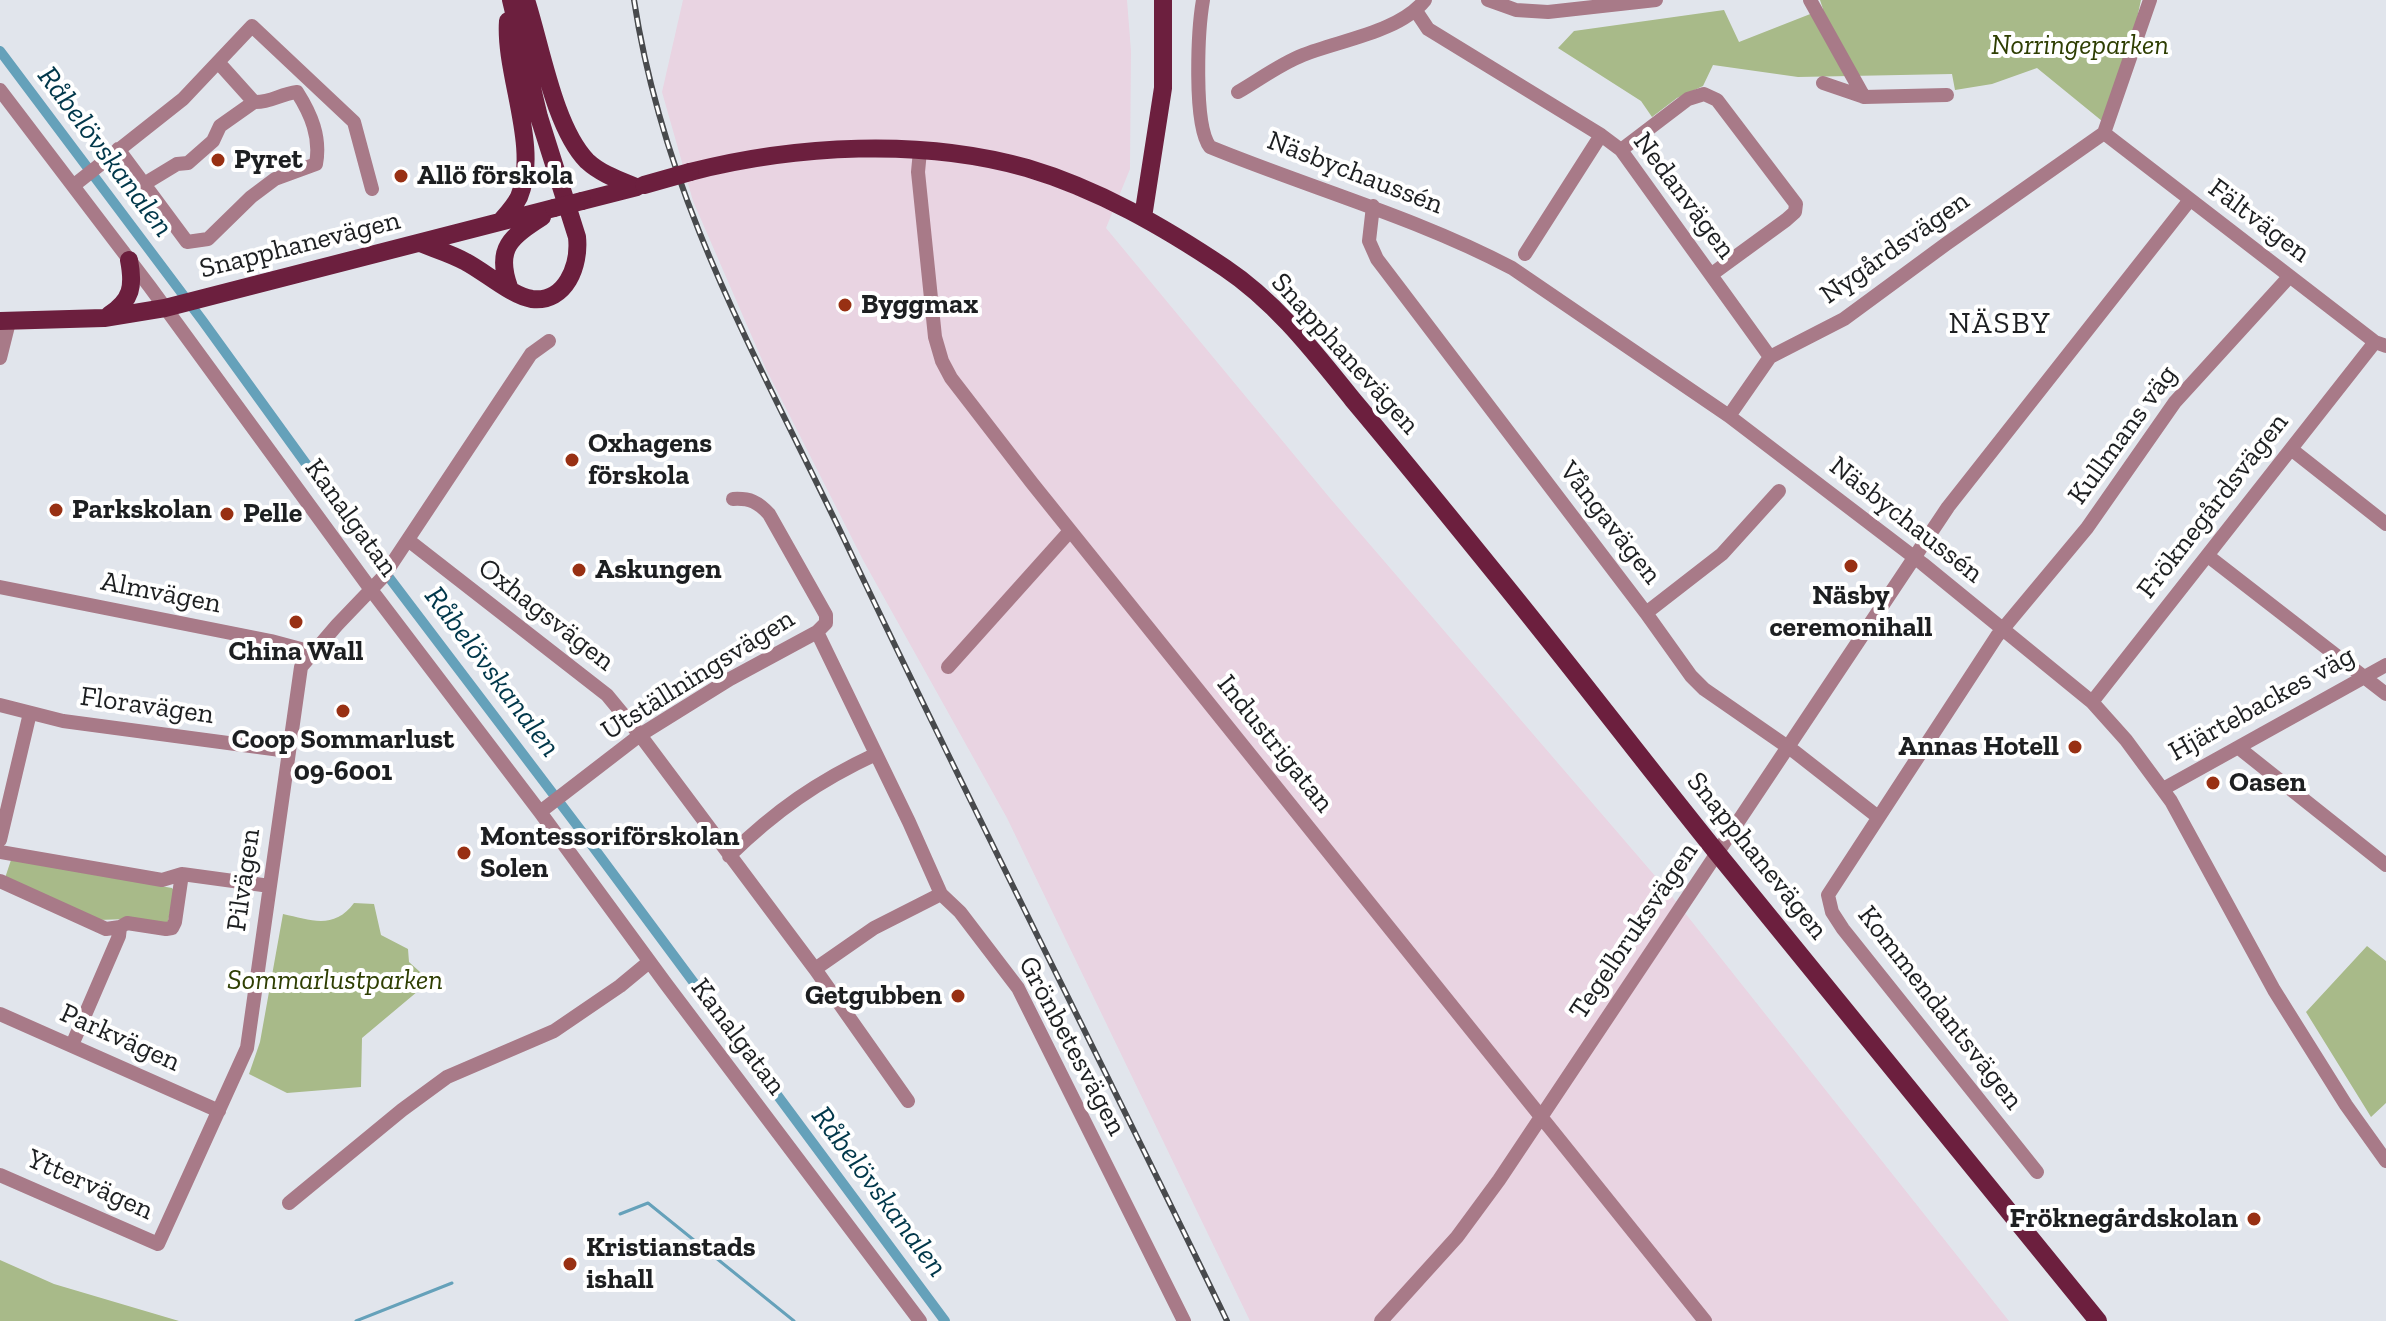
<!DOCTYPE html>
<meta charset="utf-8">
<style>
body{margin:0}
canvas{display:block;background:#e1e5ec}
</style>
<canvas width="2386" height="1321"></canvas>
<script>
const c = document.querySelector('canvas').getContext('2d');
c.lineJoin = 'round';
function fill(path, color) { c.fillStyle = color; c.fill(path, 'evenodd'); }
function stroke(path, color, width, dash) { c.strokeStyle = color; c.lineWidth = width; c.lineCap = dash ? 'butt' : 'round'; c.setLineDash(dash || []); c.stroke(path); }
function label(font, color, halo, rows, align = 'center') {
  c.font = font + ' "Zilla Slab",serif'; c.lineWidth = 8; c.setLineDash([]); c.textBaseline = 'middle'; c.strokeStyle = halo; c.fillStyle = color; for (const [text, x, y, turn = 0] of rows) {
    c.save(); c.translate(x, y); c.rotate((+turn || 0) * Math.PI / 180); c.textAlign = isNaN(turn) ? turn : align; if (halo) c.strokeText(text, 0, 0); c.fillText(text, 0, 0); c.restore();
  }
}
fill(new Path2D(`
 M683,0h444l4,51 -1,118 -24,59 223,269 333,387 347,437h-759l-243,-503 -144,-258 -97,-191 -73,-168 -31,-109z`), '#e9d4e2');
fill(new Path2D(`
 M1820,0h321l-5,23 -34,98 -65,-53 -45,16 -37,6 -3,-16 -154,3 -85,-12 -10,21 -26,12 -25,19 -11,-16 -83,-53 16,-17 150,-21 15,32 84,-33z
 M11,860l161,28 3,4 -8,33 -40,-6 -29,1 -93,-42z
 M354,903l20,1 7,31 27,14 1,13 21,19 -68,57 -1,49 -74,6 -38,-19 11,-32 23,-128c28,6 51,16 71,-11z
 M2367,946l19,15v142l-15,14 -65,-105z
 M0,1260l54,24 125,37h-179z`), '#a8ba89');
stroke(new Path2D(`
 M620,1214l28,-11 146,118
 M356,1321l96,-38`), '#65a1ba', 3);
stroke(new Path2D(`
 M0,51l202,269 170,235 210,277 363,489`), '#65a1ba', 10);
stroke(new Path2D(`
 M1203,0c-5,29 -10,125 7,147 100,41 205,70 302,121l217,148 194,148 169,138 34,38 45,61 103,189 72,115 40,56
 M1488,0l28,10 32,2 108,-12
 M1810,0l54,97
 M1416,11l12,18 173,106 20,15 149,207
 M1823,83l41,14 83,-2
 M0,90l150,197 222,304 168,221 126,172 254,337
 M1238,92c21,-12 42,-28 65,-37 38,-15 96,-23 122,-55
 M2104,133l271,209 11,4
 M2104,133l46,-133
 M118,149l69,93 21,-3 43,-42 24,-18 41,-15c5,-27 -5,-50 -19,-72 -17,2 -27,11 -43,10l-36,-40
 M1621,150l67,-51 16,-5 13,6 79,104 -1,8 -9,8 -74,54
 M920,151l-2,21 17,165 7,24 9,17 81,105 673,838
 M144,184l33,-20 11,-1 25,-22 7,-15 34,-24
 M73,186l110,-87 69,-73 102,96 18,67
 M1373,206l-4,35 8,18 269,354 45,63 13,13 91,63 83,65
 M1525,254l76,-119
 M0,358l9,-36
 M1729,416l41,-59 74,-38 102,-75 158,-111
 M2291,449l95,75
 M408,540l199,155 33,40 175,234 93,132
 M2208,556l178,138
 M0,587l271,54 41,11
 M1646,613l76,-59 57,-63
 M817,632l92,190 32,72 19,18 58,76 166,333
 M948,667l122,-136
 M2092,702l283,-360
 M0,705l63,16 225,30
 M2239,748l147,117
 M2163,789l223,-124
 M540,812l100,-77 90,-56 87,-47 9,-9v-8l-57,-101c-11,-12 -19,-16 -36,-15
 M0,840l30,-127
 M0,852l162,28 20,-6 88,12
 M729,856c46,-45 89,-75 147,-102
 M0,881l106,48 14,-2 7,-4 39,6 6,-1 3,-6 7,-48
 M815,969l59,-41 67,-34
 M0,1014l219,97
 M72,1045l47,-109 1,-9
 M2037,1172l-194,-243 -11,-17 -4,-17 169,-259 90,-108 88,-126 114,-125
 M0,1175l158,69 89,-196 54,-381 36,-42 46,-48 148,-223 18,-13
 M289,1203l113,-93 45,-33 107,-46 66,-45 29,-24
 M1381,1321l76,-84 42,-57 449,-673 241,-306`), '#a87a88', 14);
stroke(new Path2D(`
 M526,0c15,46 28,127 61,161 14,13 32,19 49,26
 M690,172c105,-27 232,-34 337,-4 71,21 137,59 198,100 51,34 90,85 128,132 48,57 95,115 142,173 76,93 148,188 223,281 126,157 253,312 380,467
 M582,201l55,-14
 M1143,217l20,-129v-88
 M500,222c7,-8 14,-15 19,-25 21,-50 -15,-124 -11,-176
 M420,243c15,6 32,11 46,19 19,10 46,34 66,37 34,4 48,-34 45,-62l-38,-120 -28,-117
 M509,287c-14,-39 2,-50 33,-70
 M109,315c23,-15 25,-29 20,-55
 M0,321l104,-3 61,-10 389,-100`), '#6c1f3e', 18);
const rail = new Path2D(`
 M634,0c31,202 125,361 211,541 124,262 256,519 382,780`);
stroke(rail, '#484a4d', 6);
stroke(rail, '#fff', 3, [9]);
stroke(new Path2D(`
 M644,185l46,-13
 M554,208l28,-7`), '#6c1f3e', 18);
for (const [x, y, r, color] of [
 [218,160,8,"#983013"],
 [401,176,8,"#983013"],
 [845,305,8,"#983013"],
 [572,460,8,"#983013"],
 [56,510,8,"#983013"],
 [227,514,8,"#983013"],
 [1851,566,8,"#983013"],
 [579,570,8,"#983013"],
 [296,622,8,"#983013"],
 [343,711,8,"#983013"],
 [2075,747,8,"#983013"],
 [2213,783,8,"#983013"],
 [464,853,8,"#983013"],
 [958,996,8,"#983013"],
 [2254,1219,8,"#983013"],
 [570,1264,8,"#983013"]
]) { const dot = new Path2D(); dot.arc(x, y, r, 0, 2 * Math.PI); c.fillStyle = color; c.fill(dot); stroke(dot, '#fff', 3); }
label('italic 28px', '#2e3e02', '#fff', [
 ["Norringeparken",2080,46],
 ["Sommarlustparken",335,981]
]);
label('bold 28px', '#1d1f21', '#fff', [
 ["Pyret",234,160],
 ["Allö förskola",417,176],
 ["Byggmax",861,305],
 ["Oxhagens",588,444],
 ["förskola",588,476],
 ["Parkskolan",72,510],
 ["Pelle",243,514],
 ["Askungen",595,570],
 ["Näsby",1851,596,"center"],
 ["ceremonihall",1851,628,"center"],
 ["China Wall",296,652,"center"],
 ["Coop Sommarlust",343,740,"center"],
 ["09-6001",343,772,"center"],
 ["Annas Hotell",2059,747,"right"],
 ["Oasen",2229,783],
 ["Montessoriförskolan",480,837],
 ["Solen",480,869],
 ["Getgubben",942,996,"right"],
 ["Fröknegårdskolan",2238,1219,"right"],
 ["Kristianstads",586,1248],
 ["ishall",586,1280]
], 'left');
label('28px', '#1d1f21', '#fff', [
 ["Näsbychaussén",1355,173,21],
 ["Nedanvägen",1684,196,53],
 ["Fältvägen",2259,221,37],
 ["Snapphanevägen",300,245,-14],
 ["Nygårdsvägen",1895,248,-35],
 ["Snapphanevägen",1345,354,48],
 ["Kullmans väg",2123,435,-54],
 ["Fröknegårdsvägen",2213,506,-52],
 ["Kanalgatan",351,518,54],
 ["Näsbychaussén",1906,520,38],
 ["Vångavägen",1610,523,52],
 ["Almvägen",161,593,11],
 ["Oxhagsvägen",546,615,38],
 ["Utställningsvägen",698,675,-32],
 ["Hjärtebackes väg",2262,704,-29],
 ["Floravägen",147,706,8],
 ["Industrigatan",1275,744,51],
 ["Snapphanevägen",1757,856,51],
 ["Pilvägen",244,880,-82],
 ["Tegelbruksvägen",1634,931,-56],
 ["Kommendantsvägen",1940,1008,52],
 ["Kanalgatan",738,1037,53],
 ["Parkvägen",120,1038,24],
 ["Grönbetesvägen",1072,1046,62],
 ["Yttervägen",90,1185,24]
]);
label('italic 30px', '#00374a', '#fff', [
 ["Råbelövskanalen",105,152,53],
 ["Råbelövskanalen",492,672,53],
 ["Råbelövskanalen",879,1192,53]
]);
c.letterSpacing = '2px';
label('30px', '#1d1f21', '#fff', [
 ["NÄSBY",2000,324]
]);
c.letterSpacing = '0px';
</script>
